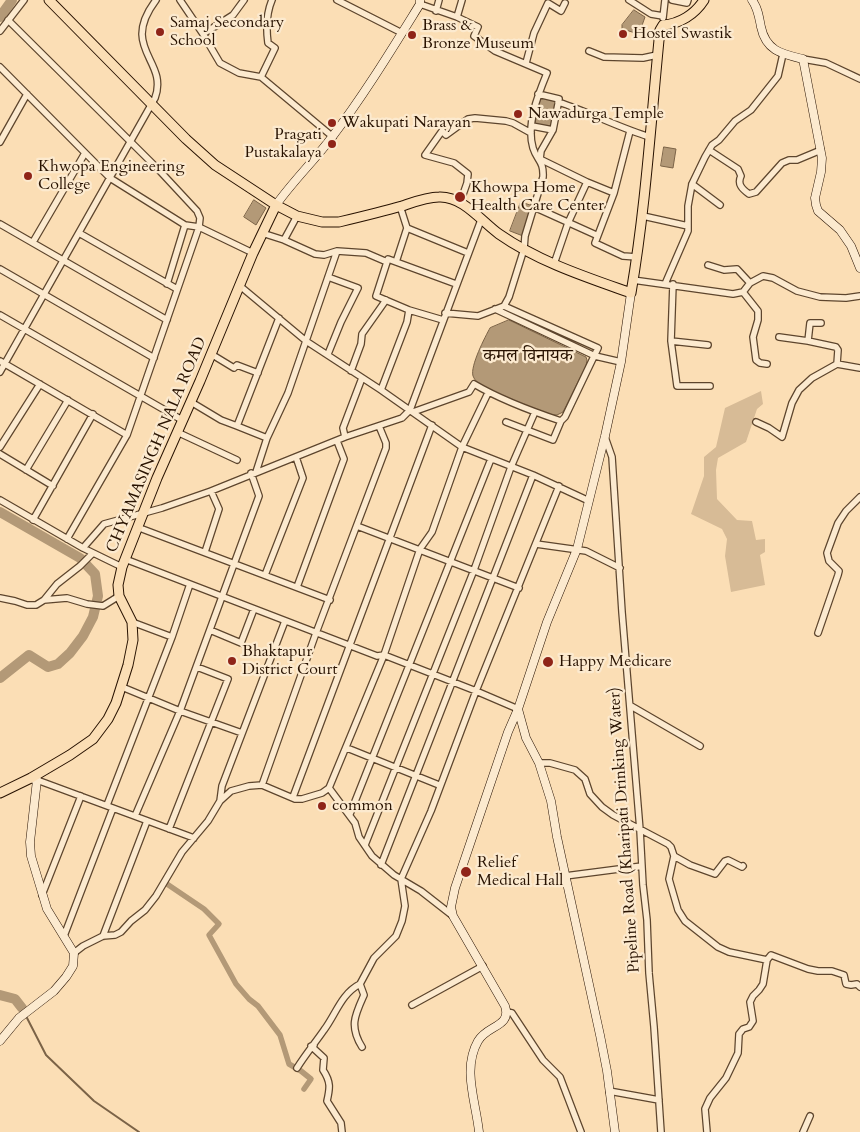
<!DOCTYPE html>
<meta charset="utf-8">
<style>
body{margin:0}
canvas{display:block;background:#fbdeb5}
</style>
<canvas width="860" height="1132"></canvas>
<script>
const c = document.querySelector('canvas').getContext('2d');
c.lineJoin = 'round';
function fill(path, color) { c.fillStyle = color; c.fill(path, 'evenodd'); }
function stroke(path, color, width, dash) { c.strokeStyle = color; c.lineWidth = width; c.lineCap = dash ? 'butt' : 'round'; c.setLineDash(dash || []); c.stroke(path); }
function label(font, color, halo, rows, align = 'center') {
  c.font = font + ' Cardo,"Noto Serif Devanagari",serif'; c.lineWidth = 4.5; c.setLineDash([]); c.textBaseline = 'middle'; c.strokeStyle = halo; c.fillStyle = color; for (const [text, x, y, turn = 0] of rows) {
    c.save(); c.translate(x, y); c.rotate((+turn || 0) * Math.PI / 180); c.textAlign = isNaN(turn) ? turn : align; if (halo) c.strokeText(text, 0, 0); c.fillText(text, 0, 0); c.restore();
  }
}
fill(new Path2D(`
 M761,391l2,13 -6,5 -11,33 -28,16 -2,12 1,29 20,21 15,1 4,19 9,-1v13l-5,3 5,30 -34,7 -6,-36 2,-17 -5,-10 -31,-15 13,-38v-19l12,-10 9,-39z`), '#d7bb96');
const water = new Path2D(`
 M634,10l11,7 -6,17 -17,-5v-4z
 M541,97l15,3 -5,29 -16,-3z
 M664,147l12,2 -3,19 -12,-2z
 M254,200l12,8 -10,17 -12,-8z
 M521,202l12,4 -10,30 -13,-5z
 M509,320l77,37 1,3 -1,6 -23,46 -6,3h-7c-17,-6 -72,-23 -77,-39 -3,-10 12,-39 17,-48z`);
fill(water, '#b39977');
stroke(water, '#7b6347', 1);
stroke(new Path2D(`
 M26,1016l20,39 48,46 45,31`), '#7b6347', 2);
stroke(new Path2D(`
 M164,882l40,27 15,15 -10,11 27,49 13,15 9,7 22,29 9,29 12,7 10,8 -7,10`), '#b39977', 5.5);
stroke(new Path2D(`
 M0,17l12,-17
 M0,512l80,46 15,16 3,22 -5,21 -10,19 -13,17 -12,11 -10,3 -19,-12 -29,23
 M0,995l15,4 7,9`), '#b39977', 10);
const minor = new Path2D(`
 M180,0l23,34 17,29 19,10 22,4 72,60
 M337,0l65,33
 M629,0l22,14 12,2
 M672,0l15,3 1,-3
 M420,4l37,13 21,10 -4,9 21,15 52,22c-9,22 -21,51 -14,75 4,13 11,13 10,29l-18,59 -1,13 -15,48 -5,9 -26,10 -33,-3
 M436,11l3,-11
 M457,17l5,-17
 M663,18l2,-18
 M8,20l150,149 39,42 3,7 -1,9 -72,208 -60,104
 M0,31l24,-31
 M203,34l30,-19 11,-15
 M589,51l15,6 39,1 14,-3
 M803,59l23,4 34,16
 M526,63l8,-30 14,-30 13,8 4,-8
 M0,67l110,111 75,47 -18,59
 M261,77l14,-29 -7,-5c-2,-15 -2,-29 4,-43
 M538,94l21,5 -6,31 -12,21 -1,8 47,23 27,11
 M558,102c32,10 61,26 92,35
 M532,126l21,4
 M630,131l-16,62 -19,50 28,13 14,1
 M0,142l27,-48
 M709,150l29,19 3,7c-4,8 1,13 8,18l7,-2 26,-29 7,-3h8l24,-10
 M692,184l28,21
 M460,203l7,-20 1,-9 -14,-11 -29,-8 17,-24 4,4 22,-16 7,-1 31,3 7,2 18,10
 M534,207l62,28
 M643,216l45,10
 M0,224l167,96
 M185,225l14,2 54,26
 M407,228l61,25
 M79,233l98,56
 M262,233l22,7 13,-24
 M284,240l31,14 9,1 13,-4 29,2 21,9 1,-3 68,25
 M33,242l52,-89
 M387,262l-11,34 33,14 34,10
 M396,262l11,-34 -7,-22
 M554,264l14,-41 19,-41
 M708,265l16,5 13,-1 13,14
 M0,269l154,89
 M328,277l30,11 -17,34 -13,32
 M633,280l100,14 10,-2 7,-9 13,-7 10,2 24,13 23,6 26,1 14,-2
 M665,284l23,-53v-25l4,-22 13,-27 7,-12 7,-5 16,-19 16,-11 27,-34 5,-22
 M673,284l-2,57 6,45h33
 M240,286l66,55 75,49 81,57 71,28 56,26
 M743,292l15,19v9l-5,17 3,23 4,3 7,1
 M495,309l100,47 26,6
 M0,315l182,105
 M779,337l29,4 28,6 2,3 -1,14
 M671,341l37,4
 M808,341l2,-18h11
 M211,354l23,14 3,-3 21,8
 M0,361l127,74
 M351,371l10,-27 1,-10 24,-34
 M0,372l155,-274c14,-38 -36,-49 1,-98
 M381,390l26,-68 2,-12
 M191,402l30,18 16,6
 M413,412l56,-20 5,-8c27,16 57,27 87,37l4,-4 33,-69 -94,-42
 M506,422l47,18 8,-19
 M756,422l13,6 13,9 10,-34 7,-13 13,-12 25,-14 23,4
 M177,432l60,28
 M345,437l-2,-9 19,-50
 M605,437l7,20 10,155 18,218 3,55 4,35 2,53 5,54 7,105
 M267,438l-30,-12 42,-108
 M0,447l40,-63
 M0,454l53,32
 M26,470l42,-70
 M256,472l11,-34 21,-45 49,-142
 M0,500l83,48 21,-24 58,-16 49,-17 134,-54 57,-19 8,-8 71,-190
 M33,520l60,-106
 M357,526l162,62
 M137,527l193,73
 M536,544l50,7 34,17
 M83,548l39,19
 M205,552l14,-43 -8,-18
 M125,559l252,97 7,-1 92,36 42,18
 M265,575l38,-97 -7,-21
 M297,587l47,-128 -7,-18
 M0,598l15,3 12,4h9l8,-5 23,-2 20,6 16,2 16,-10
 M44,600l13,-16 23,-18 12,-12
 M132,622l40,15
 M210,630l31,13 13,-34
 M818,633l20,-58 1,-4 -10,-10 -2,-8 11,-30 8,-12 14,-14
 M122,687l58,24 62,22
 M631,706l69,40
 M347,748l92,37
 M539,763h11l25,7 10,9 5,15 12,13 11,8 55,29 3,3 3,9 16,9 25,9 10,-13 3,-1 14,7 1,-1
 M37,780l157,58
 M262,785l54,-152 70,-185v-5l-7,-17
 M329,788l26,35 4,14 13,19 22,19 27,16 32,25
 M293,797l139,-372
 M220,801l2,-15 63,-165
 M107,805l65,-168 18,-53
 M350,814l141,-355
 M135,816l45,-105 79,-215 -8,-23
 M169,829l59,-150 -31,-12
 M365,845l109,-275 37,-103 24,-55
 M674,856l-5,23 9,31 7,11 33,26 11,5 38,8 4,-5 37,14 10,2h14l12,4 2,9 5,1 6,-1 3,3
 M381,865l152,-390
 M565,876l77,-10
 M42,895l39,-99
 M64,936l49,-128
 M103,936l44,-115
 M74,953l9,-7 20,-10 12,-1 6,-3 10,-11 14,-11 11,-14 26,-44 26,-31 12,-20 11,-10 18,-5 13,-1 33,14h7l20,-6 7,-5 55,-133 36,-106 12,-17 30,-85 26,-54
 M412,1005l71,-39
 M507,1012l5,1 31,47 17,17 21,55
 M314,1045l-3,1 13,12 -1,12c8,12 7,18 4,31l14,22 1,9
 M362,1047c-13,-21 -7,-32 2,-52l-4,-11 14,-26 22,-22 6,-15 3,-15 -4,-27 30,-68 45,-120 83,-205
 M297,1068c8,-13 18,-25 27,-38 12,-16 17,-36 36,-46
 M609,1091l50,9
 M707,1132l-2,-23 5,-11 16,-20 12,-25 1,-19 4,-5 6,-2 4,-6 -3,-19 3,-6 6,-6 4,-6 4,-24
 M803,1132l7,-16`);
const secondary = new Path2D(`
 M752,0c6,8 7,17 9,27 5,24 21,27 42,32l19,99 -1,14 -6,26 1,7 2,6 22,19 11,16 9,22
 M276,205c17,-24 38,-44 56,-68 32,-42 60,-88 88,-133v-4
 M0,1041l19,-23 35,-27 12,-14 7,-11 1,-13 -27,-44 -16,-53 -1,-14 7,-62 -6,-2
 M479,1132c-3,-30 -17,-63 -1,-91 9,-16 34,-14 27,-35l-52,-90 -2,-9 4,-19 53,-156 10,-23
 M615,1132l-8,-61 -7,-36 -43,-198 -6,-36 -12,-38 -13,-25 -8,-29 29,-87 30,-73 28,-113 16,-74 10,-69`);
const primary = new Path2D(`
 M49,0l137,139 29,26 61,40 21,11 25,6h17c21,-5 42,-10 63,-16 12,-4 25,-9 37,-9 24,-1 42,24 60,37 40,28 87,43 132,59 15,-88 20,-174 29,-263l3,-5c17,-1 32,-11 41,-25
 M0,793l31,-15 39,-23 23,-16 15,-20 8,-16 12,-38 5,-25 -1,-18 -13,-26 -1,-11 4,-18 35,-89 43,-97 53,-128 23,-48`);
stroke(minor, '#5d452d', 8);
stroke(secondary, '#281200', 9);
stroke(primary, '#281200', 11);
stroke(minor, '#fceacf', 5.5);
stroke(secondary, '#fceacf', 8);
stroke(primary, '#fbdeb5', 9);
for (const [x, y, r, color] of [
 [160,32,5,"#8f2418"],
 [623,34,5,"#8f2418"],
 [412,35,5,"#8f2418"],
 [518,114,5,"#8f2418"],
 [332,123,5,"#8f2418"],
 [332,144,5,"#8f2418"],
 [28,176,5,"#8f2418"],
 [460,197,6,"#8f2418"],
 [232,661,5,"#8f2418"],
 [548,662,6,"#8f2418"],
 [322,806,5,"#8f2418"],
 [466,872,6,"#8f2418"]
]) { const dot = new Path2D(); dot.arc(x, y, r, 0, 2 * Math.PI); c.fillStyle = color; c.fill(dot); stroke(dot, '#fceacf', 2); }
label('16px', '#281200', '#fceacf', [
 ["Samaj Secondary",170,23],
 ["School",170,41],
 ["Brass &",422,26],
 ["Bronze Museum",422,44],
 ["Hostel Swastik",633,34],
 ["Nawadurga Temple",528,114],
 ["Wakupati Narayan",342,123],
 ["Pragati",322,135,"right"],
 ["Pustakalaya",322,153,"right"],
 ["Khwopa Engineering",38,167],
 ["College",38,185],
 ["Khowpa Home",471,188],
 ["Health Care Center",471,206],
 ["Bhaktapur",242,652],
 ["District Court",242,670],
 ["Happy Medicare",559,662],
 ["common",332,806],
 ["Relief",477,863],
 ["Medical Hall",477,881]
], 'left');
label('16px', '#281200', '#fceacf', [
 ["CHYAMASINGH NALA ROAD",157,445,-67],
 ["Pipeline Road (Kharipati Drinking Water)",625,830,-94]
]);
label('18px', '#281200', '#fceacf', [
 ["कमल विनायक",528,357]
]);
</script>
